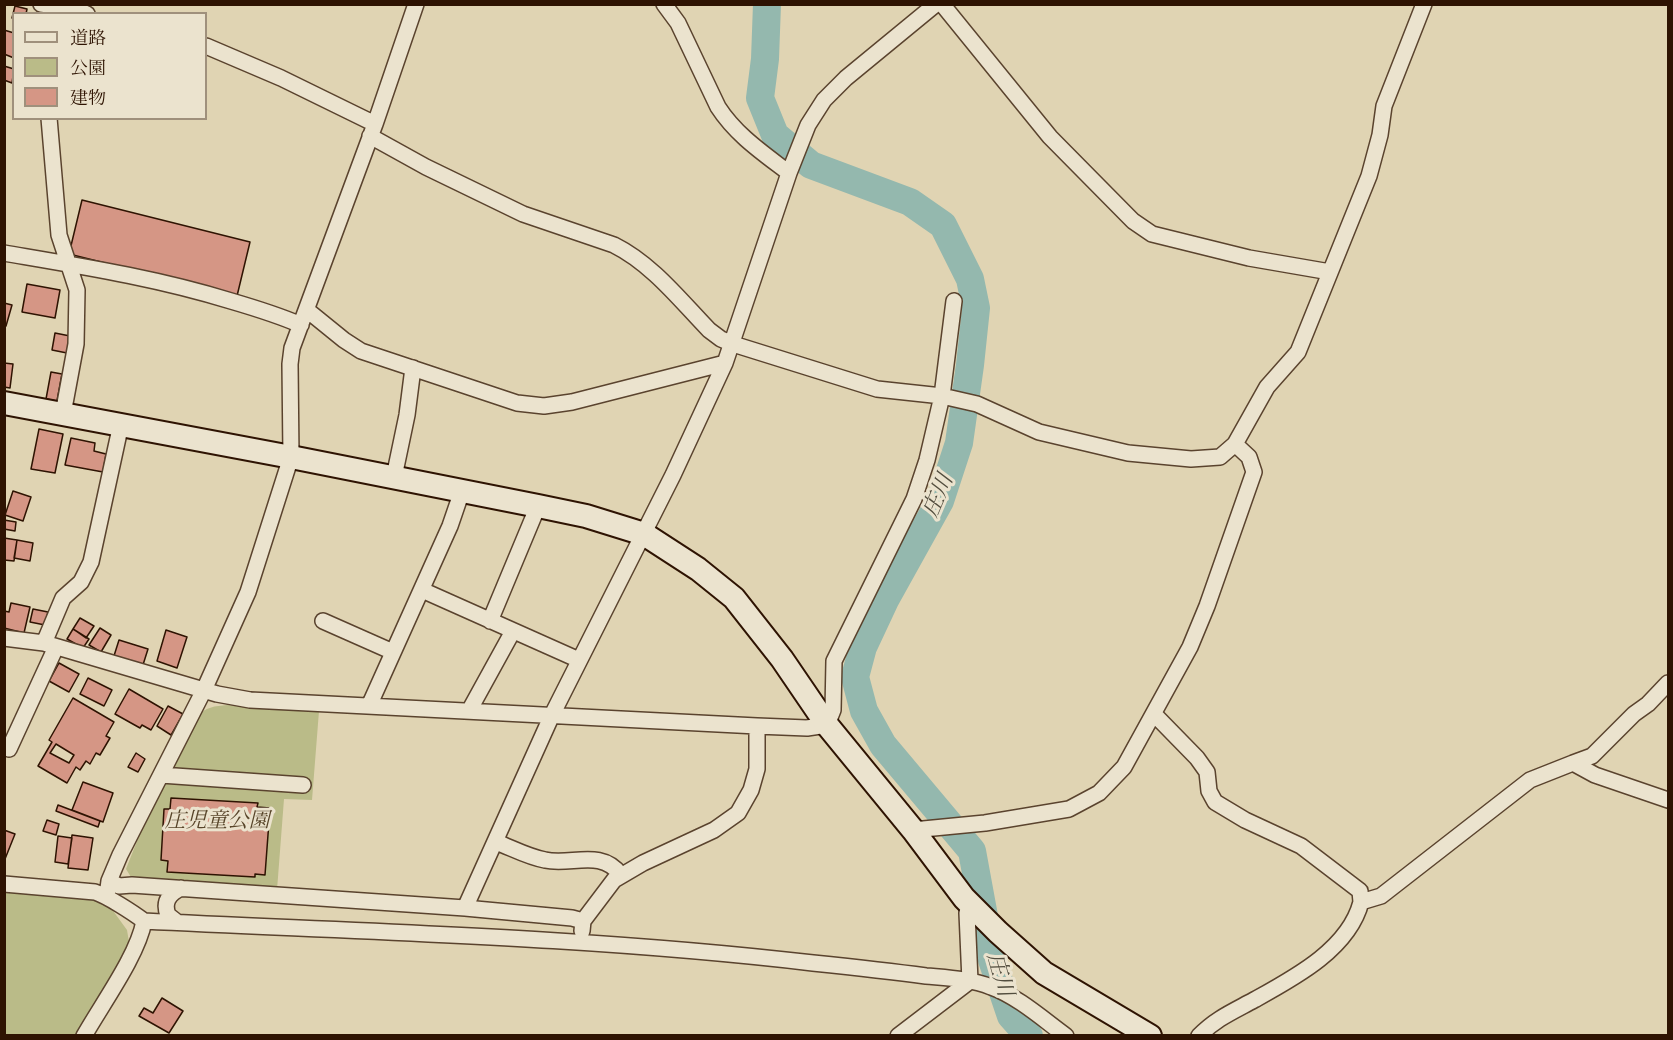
<!DOCTYPE html>
<meta charset="utf-8">
<style>
body{margin:0}
#map{position:relative;width:1673px;height:1040px;overflow:hidden;background:#e0d4b3;font-family:"Gentium Book Plus","Noto Serif JP",serif}
canvas{display:block}
.frame{position:absolute;inset:0;border:6px solid #2e1302;pointer-events:none}
.legend{position:absolute;left:12px;top:12px;width:195px;height:108px;box-sizing:border-box;background:#ebe3ce;border:2px solid #9f907c;margin:0;padding:8px 10px;list-style:none;font-size:18px;color:#2e1302}
.legend li{display:flex;align-items:center;gap:12px;height:30px}
.legend b{width:30px;border:2px solid #9f907c}
</style>
<div id="map">
<canvas width="1673" height="1040"></canvas>
<div class="frame"></div>
<ul class="legend">
<li><b style="height:8px;background:#ebe3ce"></b>道路</li>
<li><b style="height:16px;background:#babb88"></b>公園</li>
<li><b style="height:16px;background:#d59685"></b>建物</li>
</ul>
</div>
<script>
const c = document.querySelector('canvas').getContext('2d');
c.lineJoin = 'round';
function fill(path, color) { c.fillStyle = color; c.fill(path, 'evenodd'); }
function stroke(path, color, width, dash) { c.strokeStyle = color; c.lineWidth = width; c.lineCap = dash ? 'butt' : 'round'; c.setLineDash(dash || []); c.stroke(path); }
function label(font, color, halo, rows, align = 'center') {
  c.font = font + ' "Gentium Book Plus","Noto Serif JP",serif'; c.lineWidth = 6; c.setLineDash([]); c.textBaseline = 'middle'; c.strokeStyle = halo; c.fillStyle = color; for (const [text, x, y, turn = 0] of rows) {
    c.save(); c.translate(x, y); c.rotate((+turn || 0) * Math.PI / 180); c.textAlign = isNaN(turn) ? turn : align; if (halo) c.strokeText(text, 0, 0); c.fillText(text, 0, 0); c.restore();
  }
}
fill(new Path2D(`
 M227,705l92,6 -7,89 -28,-1 -7,91 -143,-8 -8,-13 13,-33 58,-119c8,-10 18,-11 30,-12z
 M4,888l87,8 20,12 16,22 3,18 -50,87h-75z`), '#babb88');
stroke(new Path2D(`
 M767,4l-2,55 -5,39 15,37 36,30 99,37 33,23 27,54 6,29 -6,57 -11,78 -19,58 -55,99 -22,47 -8,30 9,34 19,34 89,106 20,109 19,56 18,20`), '#94b8ae', 28);
const building = new Path2D(`
 M15,6l12,3 -1,5h-12l-2,4z
 M4,30l10,3v25l-10,-4z
 M4,66l10,3 -2,14 -8,-3z
 M82,200l168,42 -13,54 -168,-42z
 M27,284l33,6 -5,28 -33,-6z
 M4,303l8,2 -6,21 -2,-1z
 M55,333l15,3 -3,17 -15,-3z
 M4,363l9,1 -3,24 -6,-1z
 M51,372l11,2 -5,27 -11,-2z
 M39,429l24,5 -8,39 -24,-4z
 M71,438l24,5 -1,8 12,3 -3,18 -38,-7z
 M13,491l18,6 -8,24 -18,-6z
 M4,520l12,2 -1,9 -11,-2z
 M4,538l13,2 -3,21 -10,-1z
 M17,540l16,3 -3,18 -16,-3z
 M11,603l19,4 -6,26 -20,-5v-17l5,1z
 M33,609l15,3 -3,13 -15,-3z
 M80,618l14,8 -8,12 -13,-9z
 M100,628l11,7 -10,17 -12,-7z
 M73,629l16,10 -6,9 -16,-9z
 M166,630l21,7 -10,31 -20,-7z
 M119,640l29,9 -6,19 -29,-9z
 M59,663l20,11 -10,18 -20,-11z
 M88,678l24,12 -8,16 -24,-12z
 M129,689l34,20 -12,21 -9,-5 -2,3 -25,-14z
 M73,698l41,24 -8,14 4,2 -10,17 -4,-2 -6,11 -4,-3 -6,9 -4,-3 -9,16 -29,-17 14,-24 -3,-2zM56,744l18,11 -5,8 -19,-10z
 M168,706l15,8 -12,21 -14,-9z
 M136,753l9,6 -7,13 -10,-5z
 M83,782l30,11 -10,29 -31,-12z
 M171,798l87,5 -1,4 13,1 -5,67 -10,-1v3l-88,-5 1,-11 -7,-1 3,-51h6z
 M58,805l42,16 -2,6 -42,-16z
 M47,820l12,4 -3,11 -13,-4z
 M4,830l11,4 -10,25 -1,-1z
 M72,835l21,3 -5,32 -20,-2z
 M58,836l14,2 -4,26 -13,-2z
 M162,998l21,13 -14,22 -30,-17 5,-8 9,5z`);
fill(building, '#d59685');
stroke(building, '#2e1302', 1.5);
const street = new Path2D(`
 M41,4l35,5 11,5
 M664,4l14,19 40,84c18,28 45,46 71,66
 M942,4l108,133 83,84 19,13 97,24 81,14
 M206,46l75,32 94,46
 M49,118l10,117 18,55 -1,54 -13,70
 M370,136l56,31 97,47 91,31c38,19 66,55 95,85l12,9 12,5 144,45 65,7 35,8 62,28 89,21 63,6 29,-2 15,-13 32,-57 31,-35 71,-176 11,-41 4,-29 40,-102
 M4,253c76,13 153,25 227,48 24,7 47,14 70,24
 M307,310l37,30 17,11 156,52 27,3 28,-4 153,-39
 M394,477l13,-62 6,-47
 M422,590l157,70
 M323,621l70,31
 M490,621l48,-115
 M4,638l40,5 19,-45 18,-16 10,-20 30,-138
 M44,643l173,51 33,6 507,26 50,2 20,-3 6,-15 1,-49 80,-162 13,-39 15,-64 12,-95
 M369,706l81,-180 12,-35
 M469,711l44,-80
 M1154,714l43,44 10,14 2,19 6,11 30,18 56,26 59,45 1,11
 M4,747l5,2 47,-102
 M1573,763l19,-7 42,-42 14,-10 20,-21
 M161,775l142,10
 M913,830l72,-7 84,-14 30,-16 25,-26 66,-120 17,-41 47,-134 -5,-15 -14,-13
 M496,842c16,6 32,15 49,18 26,6 56,-12 76,15
 M109,881l10,5 13,-1 333,23 107,10 11,3
 M4,884l91,8c12,4 37,20 49,29 -6,34 -42,83 -60,115
 M107,896l2,-15 11,-26 84,-165 44,-98 43,-135 -1,-93 2,-16 83,-224 41,-120
 M465,908l87,-193 121,-240 52,-112 64,-190 19,-48 16,-25 22,-22 90,-74
 M144,921c223,11 447,16 669,42 38,4 75,8 113,13 21,2 45,3 65,11 26,9 53,33 75,49
 M177,922l-9,-7c-5,-13 1,-21 13,-27
 M582,931l1,-10 31,-41 29,-17 71,-33 24,-17 13,-23 6,-21v-43
 M898,1036l72,-55 -3,-68 3,-8
 M1199,1036c16,-17 35,-25 55,-36 40,-22 95,-51 107,-98l20,-6 149,-116 43,-17 22,12 73,25`);
const secondary = new Path2D(`
 M4,403l287,54 247,49 48,10 58,18 54,35 36,29 48,61 45,66 27,33 59,72 51,68 34,34 46,41 106,63`);
stroke(street, '#5a432e', 18);
stroke(secondary, '#2e1302', 26);
stroke(street, '#ebe3ce', 15);
stroke(secondary, '#ebe3ce', 22);
label('italic 21px', '#58452a', '#ebe3ce', [
 ["庄児童公園",217,822]
]);
label('italic 22px', '#524d3e', '#ebe3ce', [
 ["庄川",939,496,-67],
 ["庄川",999,975,74]
]);
</script>
